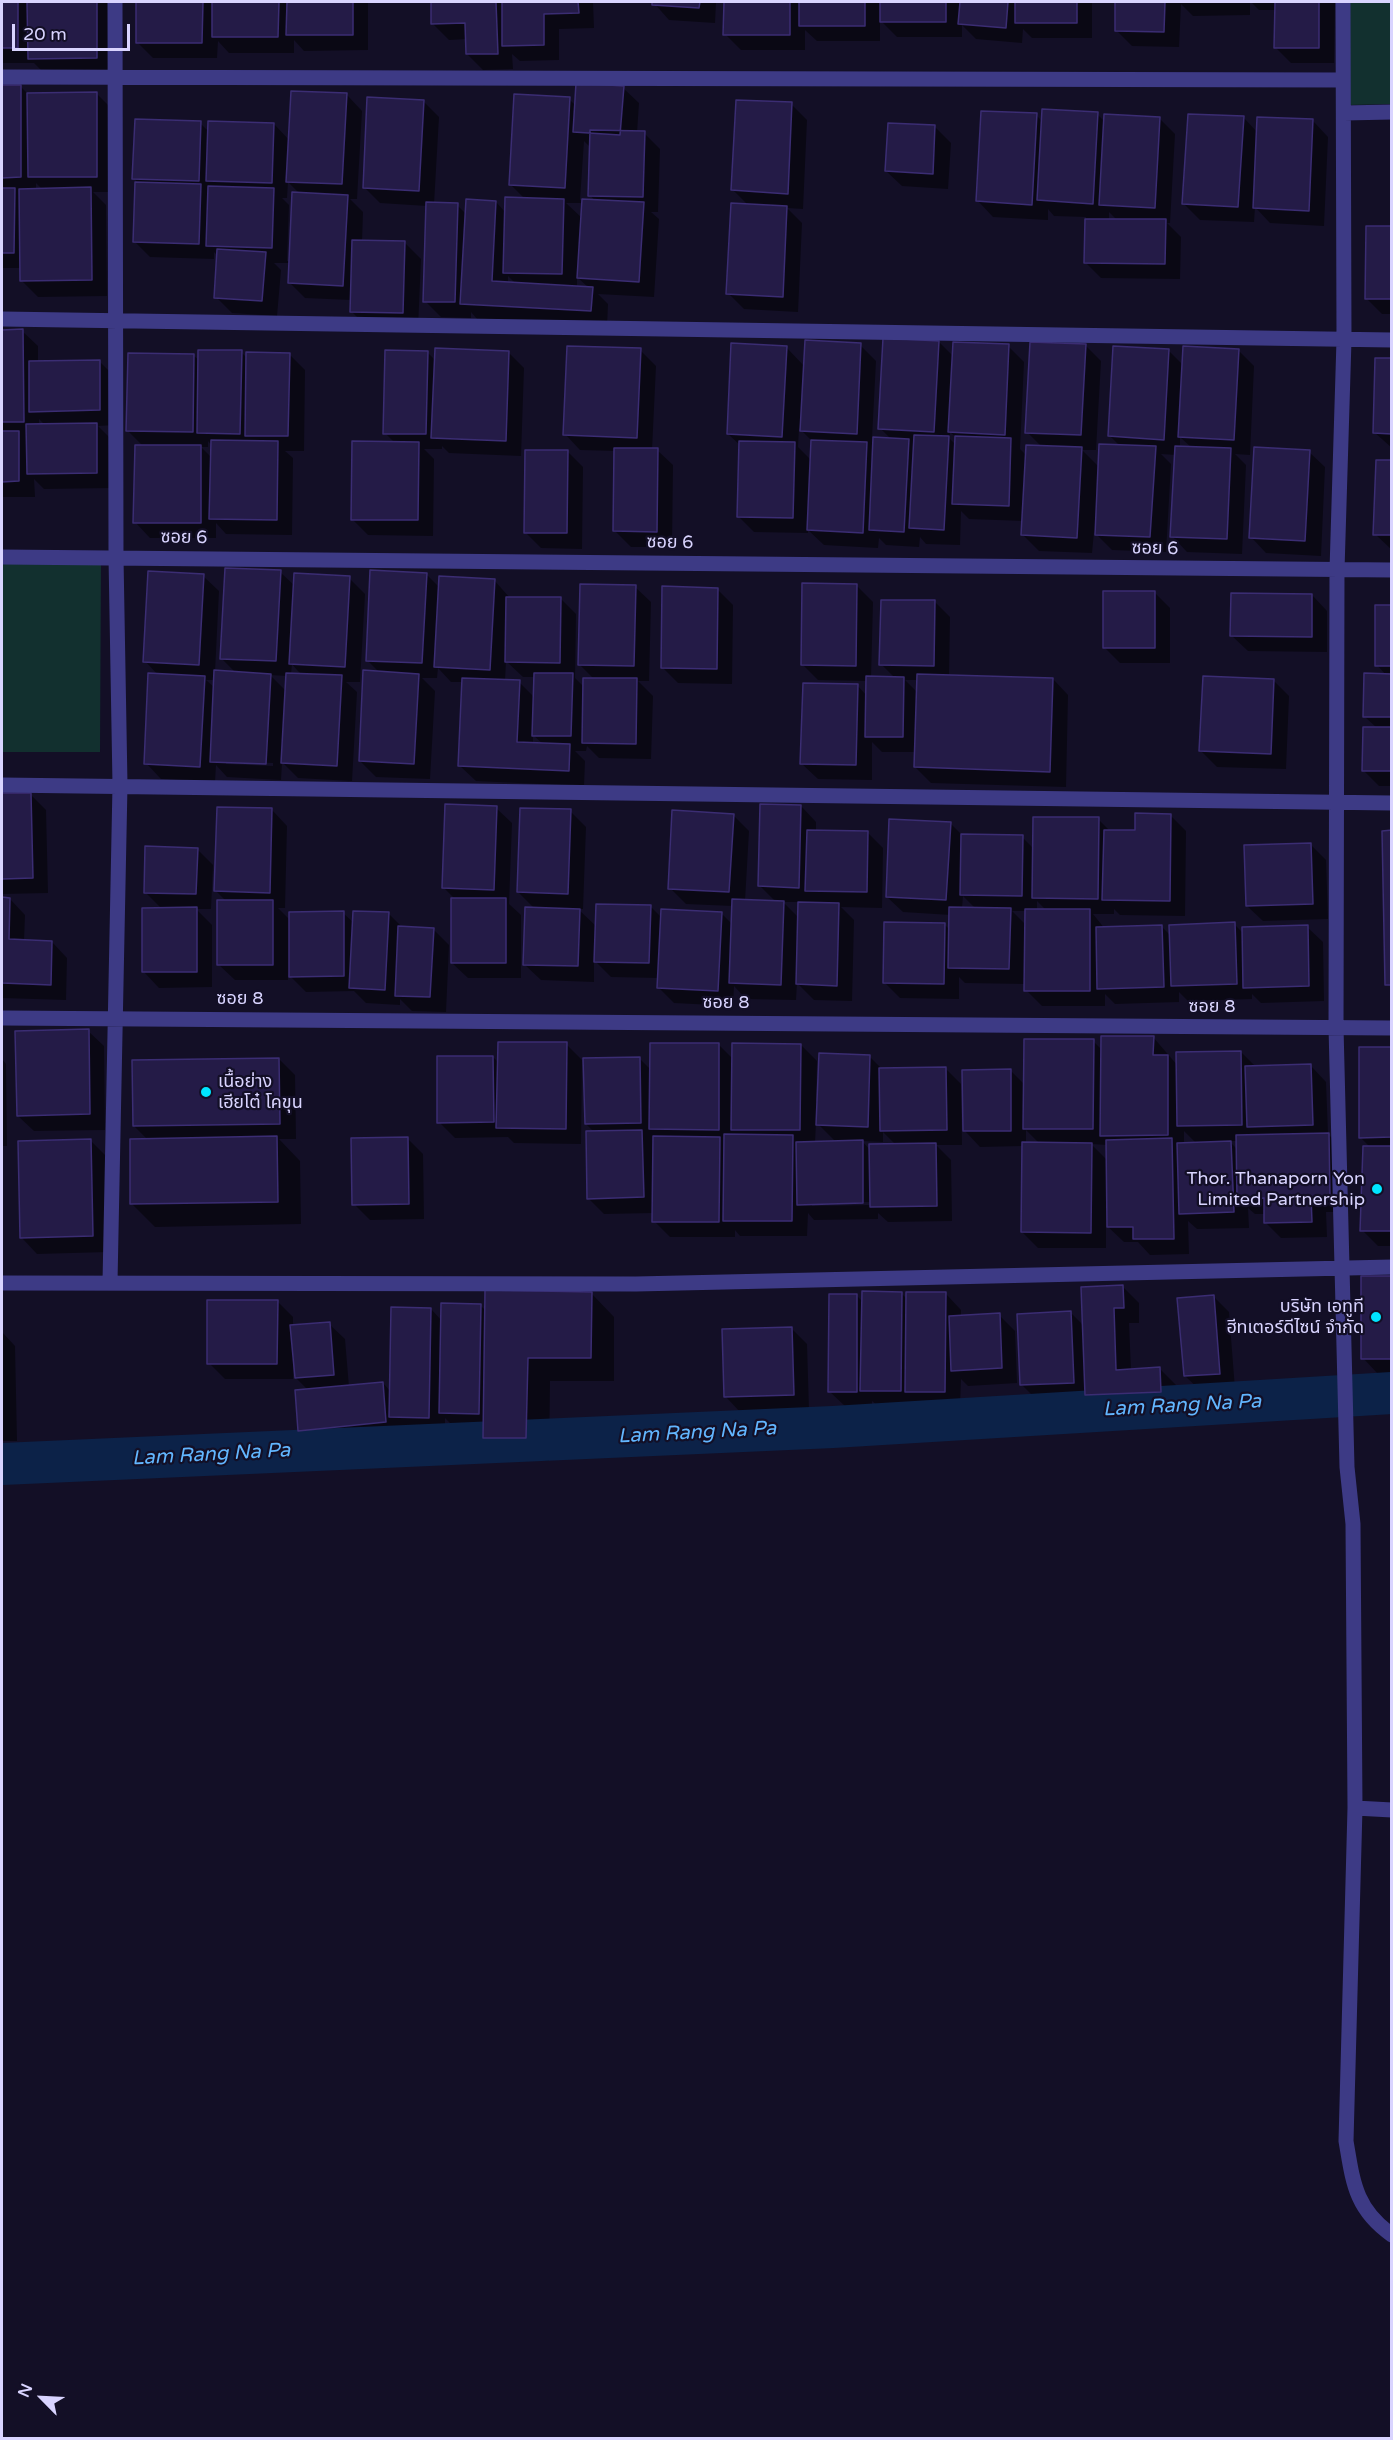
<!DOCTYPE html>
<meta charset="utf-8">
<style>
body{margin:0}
#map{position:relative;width:1393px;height:2440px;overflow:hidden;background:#130f26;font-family:"Varela Round",sans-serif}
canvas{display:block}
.frame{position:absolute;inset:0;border:3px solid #d9d4ff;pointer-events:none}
.north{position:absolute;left:12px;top:2368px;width:60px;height:60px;-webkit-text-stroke:4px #130f26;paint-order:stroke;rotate:294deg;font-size:16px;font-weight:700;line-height:24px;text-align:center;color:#d9d4ff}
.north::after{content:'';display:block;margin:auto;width:21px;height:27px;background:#d9d4ff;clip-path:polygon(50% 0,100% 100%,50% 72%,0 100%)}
.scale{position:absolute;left:12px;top:24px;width:118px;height:27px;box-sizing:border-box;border:3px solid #d9d4ff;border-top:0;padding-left:8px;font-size:18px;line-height:21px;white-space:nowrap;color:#d9d4ff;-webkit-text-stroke:4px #130f26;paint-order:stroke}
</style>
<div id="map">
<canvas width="1393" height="2440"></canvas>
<div class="frame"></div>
<div class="north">N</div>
<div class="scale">20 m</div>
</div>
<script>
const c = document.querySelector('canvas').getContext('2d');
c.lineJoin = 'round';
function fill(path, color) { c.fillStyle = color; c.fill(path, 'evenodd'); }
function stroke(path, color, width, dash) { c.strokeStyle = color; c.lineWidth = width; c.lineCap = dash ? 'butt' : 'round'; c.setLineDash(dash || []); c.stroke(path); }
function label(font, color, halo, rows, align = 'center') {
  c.font = font + ' "Varela Round","Noto Sans Thai",sans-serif'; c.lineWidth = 4.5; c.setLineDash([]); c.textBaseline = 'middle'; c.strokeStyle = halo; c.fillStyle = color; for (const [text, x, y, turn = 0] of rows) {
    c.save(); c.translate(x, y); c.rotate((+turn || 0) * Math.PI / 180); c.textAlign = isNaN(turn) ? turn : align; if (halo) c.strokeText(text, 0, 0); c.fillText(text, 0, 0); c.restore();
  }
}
fill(new Path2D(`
 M1348,2h43v102l-43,1z
 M2,563l99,1 -1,188h-98z`), '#12302f');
fill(new Path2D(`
 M2,2h110v72h-67l-11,-11h-32z
 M138,2h230v48l-64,1 -10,-11v13h-65l-11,-12 -1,17h-64l-16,-16z
 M432,2h161l1,26 -35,1v31l-39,1 -8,-7 1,15 -30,1 -16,-16v-15l-18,1 -16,-16z
 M653,2h63l-1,21 -46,-3z
 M725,2h367v36h-60l-9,-9 -1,14 -46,-4 -14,-14v12h-65l-17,-17v21h-63l-12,-11v20h-64l-16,-16z
 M1098,2h152v13l-57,1 -12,-12 -2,43 -47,-1 -16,-16 1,-27z
 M1251,2h84l-1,61h-43l-16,-16 1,-37h-17z
 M20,86l8,8 68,-1 16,16v83h-19l13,13 1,91 -69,1 -16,-16v-13h-20v-181zM36,183l7,7h-7z
 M623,88l16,15 -2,30h7l16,16 -2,63h-7l8,7 -5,78 -56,-3 10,10 -1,23 -130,-8 -6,-7v6l-30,-1 -16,-16 2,-95 -47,-3 -16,-16 59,-86 16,16 -5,87 23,1 10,10 29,-13 10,11 19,-14 -14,-14 58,-86 7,7zM584,141l6,6v48l5,6 -15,-1zM566,203h17l-1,15zM508,276l8,8h-8zM577,277l12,11 -12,-1z
 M347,95l15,16 -5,88h-7l13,13 -1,30 43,1 16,16 -3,69 -51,-1 -16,-16v-11l-46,-2 -16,-16 1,-19h-16l7,7 -4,46 -45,-3 -16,-16 2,-41 -4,-4v7l-64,-2 -16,-16 4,-58 -4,-5 66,-55 9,9 65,-8 16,17zM288,182l12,12 -10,67h-3l2,-56 -7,-7h5z
 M791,104l16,16 -4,89 -16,-1 15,15 -4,89 -54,-3 -16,-16 21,-87 -16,-16z
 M1097,114l8,8 54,-4 16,16 -5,89h-3l14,14 -1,42 -79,-1 -16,-16 1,-45 -32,-1 -6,-7v11l-55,-3 -15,-16 58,-86 7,7zM1109,212l8,8h-8z
 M1243,117l15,16 55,-12 15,16 -4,89 -54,-3 -15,-16 -1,15 -54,-2 -16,-16z
 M935,127l16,16 -3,46 -46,-3 -16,-15z
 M1392,228v86h-10l-16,-16z
 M2,331h20l16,15v17l61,-2 16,16v48l-17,1 14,14 1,48 -69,1 -10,-10 1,18h-33zM39,419l6,6 -6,1z
 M939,342l15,15 54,-11 16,16 -4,87 7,7 15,-9 -15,-15 59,-86 15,15 -5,89h-14l17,17 21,-21 -10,-10 58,-86 15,15 55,-15 16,16 -4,89 -15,-1 11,11 -4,89 -55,-2 -15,-16 4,-81 -15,-1 10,10 -5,88 -54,-2 -18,-18 -2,21 -53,-2 -16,-16 1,-14 -55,-2 -8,-8 -1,34 -34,-1 -6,-7 -1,10 -33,-2 -7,-7 -1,10 -54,-3 -16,-15v3l-54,-1 -16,-16 3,-70 -13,-12 59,-86 18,19 55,-22 16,16 -4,77 19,1 -11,-11zM799,428l14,14 -1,19 -14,-14zM950,432l7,6 -1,7 -6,-6zM1180,437l12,11h-12z
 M640,350l16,16 -4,84h5l16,15 -1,82h-41l-16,-16 1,-80 -36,-1 -15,-16z
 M241,352l7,7 41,-5 16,16 -1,81h-19l8,7 -1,77 -66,-1 -10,-11v15h-66l-15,-16 8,-76 -15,-15 66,-75 6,5zM208,441l4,5v12l-11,-11h7z
 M427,352l9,9 72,-9 16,16 -3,88 -72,-3 -7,-7v3h-18l10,10 -1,77 -65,-1 -16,-16 43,-76 -10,-10z
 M1392,360v88l-18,-16z
 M567,451l16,16 -1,82 -41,-1 -16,-16z
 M1309,452l16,15 -4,89 -55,-3 -15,-16z
 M1392,462v88l-17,-16z
 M280,572l15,14 54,-8 16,16 -5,88h-14l11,10 -5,89 -54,-3 -16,-16 -1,18 -54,-3 -11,-12 -1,17 -54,-3 -15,-16 12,-88 -13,-14 58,-85 16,15 -4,81 21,1 -15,-15zM292,664l5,6 5,5 -11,-1zM270,675l17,1 -1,15zM206,680h9v8zM226,761l47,2v3l-47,-2z
 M426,574l14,14 54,-8 16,18h50l16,16 -1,64 10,10 10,-8 -15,-15 55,-78 16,15 -2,79h-11l15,15 -2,63 -52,-1 -12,-12 -1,5h-11l10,10 -1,25 -108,-5 -16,-15 4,-84h-13l-13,-14 -1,10h-15l13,13 -5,88 -54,-2 -16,-16 20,-88 -13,-13zM506,661l17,16h12l-1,20 -15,-15 -14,-1zM533,735l10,9h-10z
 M857,586l16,16 -2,76h24l-14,-14 53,-63 16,16 -1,59 104,3 15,16 -2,92 -135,-4 -16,-16 1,-15h-34l-10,-10v38l-54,-1 -16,-15 55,-79 10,11 1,-15 -50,-1 -16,-16zM905,680h13v13z
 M717,589l16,16 -1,79 -54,-1 -16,-16z
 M1154,592l16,16v55h-50l-16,-16z
 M1312,595l15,16v41l-79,-1 -16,-15z
 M1392,606v180h-13l-16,-16 14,-42 -12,-11 21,-42 -9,-10z
 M1273,680l16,16 -3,73 -69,-2 -16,-16z
 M30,794l16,16 2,83 -46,1v-99z
 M801,806l15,16v9l51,1 16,16 -1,60 -41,-1 13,13 -2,81 -38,-1 -17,-17 -1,17 -50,-1 -12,-13 -1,20 -59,-3 -16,-16 1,-9 -48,-1 -17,-17v22l-53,-2 -16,-15 10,-56 -17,-17 52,-81 16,16 -3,82h-5l19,18 54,-20 11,11 60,-4 10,10 1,-18 -47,-2 -16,-16 63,-73 16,16 -4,70 31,1 -16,-16zM783,902h17v17z
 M496,808l16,15 -3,81 12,11v63h-53l-16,-15 4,-63 -12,-12z
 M272,810l15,16 -2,82h-7l12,12 53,-7 11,10 34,-10 15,15 30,1 16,16 -3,67 -34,-1 -12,-12v6l-34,-2 -12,-12 -48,1 -18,-18v6h-53l-16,-15 8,-63 -11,-11z
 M1170,815l16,16 -1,85 -65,-1 -6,-6v5h-21l12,15 57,-2 9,9 63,-12 9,9 64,-6 16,15 1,59 -63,2 -9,-9v5l-64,2 -9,-9v10l-64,2 -10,-10v12h-63l-16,-16v-6l-61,-1 -6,-6v22l-59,-1 -16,-16 60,-58 6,6 1,-15 -48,-3 -16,-15 63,-74 12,12 60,2 12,12 64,-30 13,13 25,-1zM963,896l13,13 -14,-1zM1037,901l10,10h-10zM1012,911h14v14z
 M1310,844l16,16 2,59 -65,2 -16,-15z
 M197,849l16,16 -2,44h-15l16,16v62l-53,1 -15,-16 18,-63 -17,-17z
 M2,899h8l15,16 -1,26 28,1 15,16 -1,42 -64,-2z
 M88,1031l16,15 1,84 -71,1 -16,-15z
 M1153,1037l25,29 63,-14 15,15 55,-1 15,16 2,52 16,16 1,62h-19l1,25 -46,1 -16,-16v-8h-10l-7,-6 1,20 -52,1 -9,-8 1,33 -39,1 -12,-13h-14l-18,-17v23h-68l-16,-16 1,-86 -43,1 -15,-16 45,-61 15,15 68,-44 9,9zM1026,1130l14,14h-14zM1184,1131l12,12 -12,1zM1229,1141h9v9zM1091,1144l16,1 1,16z
 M566,1044l16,16 -1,84 -67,-1 -6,-6 -53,1 -16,-16 54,-65 6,6z
 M719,1045l14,14 68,-14 16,16 -1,41 53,-46 13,13 63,-1 16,16 1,61h-26l15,15 1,61 -64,1 -10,-9v6l-64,1 -6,-7 -1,23h-67l-5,-6v7h-65l-16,-16v-8l-50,1 -16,-16 7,-65 -9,-9 53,-66 12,12zM816,1122l20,20 -21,1zM883,1132l13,13 -25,6 -9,-10 21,1zM871,1202v3l-59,1v-3z
 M1392,1048v198h-14l-16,-16 9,-82 -11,-11z
 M2,1059l4,5 1,82h-5z
 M279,1059l16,16 1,64h-17l21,22 1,63 -146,3 -23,-23 16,-64 -14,-14z
 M407,1138l16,16 1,65 -54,1 -16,-16z
 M90,1140l16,16 2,96 -71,2 -15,-16z
 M1392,1277v97h-14l-15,-16z
 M1123,1287l16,16v20h-10l2,47 29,-1 16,16v22l-74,3 -12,-12 -53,2 -16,-16 50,-71 13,13z
 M591,1293l23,24v64h-64l-1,80 -41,-1 -23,-23v-8h-29l-11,-11v15l-38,-1 -6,-6v11l-86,9 -15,-16 9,-39 -13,-13 -1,-14h-2v15h-68l-16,-16 68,-62 16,16v9l36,-2 16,15 4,48 34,-4 8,9 40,-83 11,12 38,-16 7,7z
 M901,1293l6,6 39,-5 15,16v7l38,-2 16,16 2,52 -49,3 -7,-7 -1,28h-38l-6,-6v6l-38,-1 -6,-5v7l-26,-1 -16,-15 27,-96 6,6z
 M1213,1296l16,16 6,77 -34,2 -16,-15z
 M791,1328l16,16 2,66 -68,3 -15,-16z
 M2,1332l13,14 2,95h-15z`), '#0007');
stroke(new Path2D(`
 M2,1464l831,-37 559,-34`), '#0c2248', 42);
const building = new Path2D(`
 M2,2h16v46h-16z
 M27,2h70v56l-69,1z
 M136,2h67l-1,41h-66z
 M212,2h67l-1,35h-66z
 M287,2h66v33h-67z
 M431,2h65l2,52h-32l-1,-31 -34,1z
 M502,2h76l1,11 -35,1v31l-42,1z
 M652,2h48l-1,6 -47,-3z
 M724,2h66v33h-67z
 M799,2h66v24h-66z
 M880,2h66v20h-66z
 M960,2h48l-2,26 -48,-4z
 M1015,2h62v21h-62z
 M1115,2h50l-1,30 -49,-1z
 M1275,2h44v46h-45z
 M576,83l48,3 -4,49 -47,-3z
 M2,85h19v92l-19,1z
 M291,91l56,2 -5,91 -56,-2z
 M97,92v85h-69l-1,-84z
 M514,94l56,3 -5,91 -56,-3z
 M367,97l57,3 -5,91 -56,-3z
 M736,100l56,2 -4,92 -57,-4z
 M1042,109l56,3 -5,92 -56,-4z
 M981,111l56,2 -5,92 -56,-4z
 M1104,114l56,3 -5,91 -56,-3z
 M1188,114l56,2 -6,91 -56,-3z
 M1257,117l56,2 -4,92 -56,-3z
 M135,119l66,2 -2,60 -67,-2z
 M208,121l66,2 -2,60 -66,-2z
 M888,123l47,2 -2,49 -48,-3z
 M590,130l55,1 -2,66 -55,-1z
 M135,182l66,2 -2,60 -66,-2z
 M208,186l66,2 -2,60 -66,-2z
 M91,187l1,93 -72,1 -1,-92z
 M2,188h13l-1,65h-12z
 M292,192l56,3 -5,91 -55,-3z
 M505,197l59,2 -2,75 -59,-1z
 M466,199l30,2 -4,80 101,6 -2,24 -131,-7z
 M582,199l62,3 -5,80 -62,-4z
 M426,202l32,1 -3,99h-32z
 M731,203l56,3 -4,91 -57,-3z
 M1085,219h81l-1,45 -81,-1z
 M1366,226h26v73h-27z
 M352,240l53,1 -2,72 -53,-1z
 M217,249l49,3 -4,49 -48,-3z
 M23,329l1,93h-22v-92z
 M883,338l56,3 -5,91 -56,-3z
 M805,340l56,3 -4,91 -57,-3z
 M953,342l56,2 -4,91 -57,-3z
 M1030,342l56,2 -5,91 -56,-2z
 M731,343l56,3 -5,91 -55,-3z
 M567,346l74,2 -4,90 -74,-3z
 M1113,346l56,3 -5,91 -56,-4z
 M1183,346l56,3 -5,91 -56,-3z
 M435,348l74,3 -3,90 -75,-3z
 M198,350h44l-2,84 -43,-1z
 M385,350l43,1 -2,83h-43z
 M246,352l44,1 -2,83h-43z
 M128,353l66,1 -1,78 -67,-1z
 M1375,358h17v76l-19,-1z
 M100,360v50l-71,2v-51z
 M97,423v50l-70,1 -1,-50z
 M2,431h17v50l-17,1z
 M914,435l35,1 -5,94 -35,-2z
 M955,436l56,2 -2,68 -57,-2z
 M873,437l36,2 -5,93 -35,-2z
 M211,440l67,1 -1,79 -68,-1z
 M811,440l56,2 -4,91 -56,-3z
 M352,441l67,1 -1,78h-67z
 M739,441l56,1 -2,76 -56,-1z
 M1099,444l57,2 -6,91 -55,-2z
 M135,445h66v78h-68z
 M1026,445l56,2 -5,91 -56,-3z
 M1175,446l56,2 -4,91 -57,-2z
 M1254,447l56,3 -5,91 -56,-3z
 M614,448h44l-1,84 -44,-1z
 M525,450h43l-1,83h-43z
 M1376,460h16v75h-19z
 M225,568l56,2 -5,91 -56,-2z
 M370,570l57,3 -5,90 -56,-2z
 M148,571l56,3 -5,91 -56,-3z
 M294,573l56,3 -5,91 -56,-3z
 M439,576l56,3 -5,91 -56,-3z
 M802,583l55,1 -1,82 -55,-1z
 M580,584l56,1 -2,81 -56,-1z
 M662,586l56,2 -1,81 -56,-1z
 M1103,591h52v57h-52z
 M1231,593l81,1v43l-82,-1z
 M506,597h55l-1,66 -55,-1z
 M881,600h54l-1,66 -55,-1z
 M1375,605h17v61h-17z
 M214,670l57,4 -5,90 -56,-2z
 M363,670l56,4 -5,90 -55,-3z
 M148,673l57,3 -5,91 -56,-3z
 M286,673l56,2 -5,91 -56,-3z
 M534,673h39l-2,63h-39z
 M1364,673l28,1v43h-29z
 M917,674l136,4 -3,94 -136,-5z
 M866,676l38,1 -1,60h-38z
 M1203,676l71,3 -3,75 -72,-3z
 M462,678l58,2 -3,62 53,2 -1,27 -111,-5z
 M583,678h54l-1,66 -54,-1z
 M803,683l55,1 -2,81 -56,-1z
 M1363,727h29v44h-30z
 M2,793h29l2,85 -31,1z
 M445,804l52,2 -3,84 -52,-2z
 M760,804l41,1 -2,83 -41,-2z
 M217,807l55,1 -2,85 -56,-2z
 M520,808l51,1 -3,85 -51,-2z
 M672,810l62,4 -5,78 -61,-3z
 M1135,813l36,1 -1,87 -68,-1 2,-70h31z
 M1033,817h66l-1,82 -66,-1z
 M889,819l62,3 -5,78 -60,-3z
 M807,830l61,1 -1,61 -62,-1z
 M1392,830v155h-7l-3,-154z
 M961,834l62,1 -1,61 -62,-1z
 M1311,843l2,61 -67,2 -2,-61z
 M145,846l53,2 -2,46 -52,-1z
 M2,897l8,1 -1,41 43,2 -1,44 -49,-2z
 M451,898h55v65h-55z
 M732,899l52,2 -3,84 -52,-2z
 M217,900h56v65h-56z
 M798,902l41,1 -2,83 -41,-2z
 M596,904l55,1 -2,58 -55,-1z
 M197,907v65h-55v-64z
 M525,907l55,2 -2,57 -55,-1z
 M949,907l62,1 -2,61 -61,-1z
 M661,909l61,3 -4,79 -61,-3z
 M1025,909h65v82h-66z
 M344,911v65l-55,1v-65z
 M353,911l36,1 -4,78 -36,-2z
 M884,922l61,1 -1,61 -61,-1z
 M1235,922l2,62 -66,2 -2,-61z
 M1162,925l2,62 -67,2 -1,-62z
 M1308,925l1,61 -66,2 -1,-61z
 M398,926l36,2 -4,69 -35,-1z
 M89,1029l1,85 -73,2 -2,-85z
 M1101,1036h53l-1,19h15v80l-68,1z
 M1024,1039h70l-1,90h-70z
 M498,1042h69l-1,87 -70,-1z
 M650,1043h69v87l-70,-1z
 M732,1043l69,1 -1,86h-69z
 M1359,1047h33v90l-33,1z
 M1241,1051l1,74 -65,1 -1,-74z
 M819,1053l51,2 -2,72 -52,-2z
 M437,1056h56l1,66 -57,1z
 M640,1057l1,66 -56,1 -2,-66z
 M279,1058l1,66 -147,2 -1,-66z
 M1311,1064l2,61 -66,2 -2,-61z
 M946,1067l1,63 -67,1 -1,-63z
 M1011,1069v62h-48l-1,-61z
 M642,1130l2,67 -57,2 -1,-68z
 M1329,1133l1,64h-19l1,25 -48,1v-25l-27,1 -1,-64z
 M724,1134l69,1 -1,86h-69z
 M277,1136l1,66 -148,2v-65z
 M653,1136l67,1 -1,85h-67z
 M408,1137l1,67 -57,1 -1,-67z
 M1172,1138l2,101h-41v-12h-26l-1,-87z
 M91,1139l2,97 -73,2 -2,-97z
 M863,1140v63l-66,2 -1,-63z
 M1231,1141l3,71 -55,2 -2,-71z
 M1022,1142l70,1 -1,90 -70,-1z
 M936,1143l1,63 -67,1 -1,-63z
 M1363,1146h29v85h-32z
 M1361,1276h31v83h-31z
 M1123,1285l1,23h-10l2,62 44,-3 1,25 -76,3 -4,-108z
 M485,1290l107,2 -1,66h-63l-2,80h-43z
 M862,1291l40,1 -1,99h-41z
 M906,1292h40l-1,100h-40z
 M829,1294h28v98h-29z
 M1214,1295l6,79 -36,2 -7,-78z
 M207,1300h71l-1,64h-70z
 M441,1303l40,1 -2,110 -40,-1z
 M391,1307l40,1 -2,110 -40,-1z
 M1071,1311l3,72 -54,2 -3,-71z
 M1000,1313l2,55 -51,3 -2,-55z
 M330,1322l4,53 -39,3 -5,-53z
 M792,1327l2,68 -70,2 -2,-68z
 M383,1382l3,40 -88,9 -3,-41z`);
fill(building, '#241b47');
stroke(building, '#3b2d73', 1.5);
stroke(new Path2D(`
 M1343,2l1,338 -7,230 -1,457 11,440 6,57 2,284 -9,333c7,41 9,68 46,94
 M2,77l1341,3
 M1344,113l48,-1
 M2,319l1390,21
 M2,557l1390,13
 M2,785l1390,18
 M2,1018l1390,10
 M110,1282l10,-497 -4,-228 -1,-555
 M2,1283l634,1 756,-17
 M1355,1808l37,2`), '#3d3a85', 15);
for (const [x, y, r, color] of [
 [206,1092,6,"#00e5ff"],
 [1377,1189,6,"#00e5ff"],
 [1376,1317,6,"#00e5ff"]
]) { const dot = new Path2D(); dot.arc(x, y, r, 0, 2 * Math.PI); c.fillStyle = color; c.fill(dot); stroke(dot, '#130f26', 2); }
label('18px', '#d9d4ff', '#130f26', [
 ["ซอย 6",184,538,1],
 ["ซอย 6",670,543,1],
 ["ซอย 6",1155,549,1],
 ["ซอย 8",240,999],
 ["ซอย 8",726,1003],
 ["ซอย 8",1212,1007]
]);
label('18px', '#d9d4ff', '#130f26', [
 ["เนื้อย่าง",218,1082,"left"],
 ["เฮียโต๋ โคขุน",218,1103,"left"],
 ["Thor. Thanaporn Yon",1365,1179],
 ["Limited Partnership",1365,1200],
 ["บริษัท เอทูที",1364,1307],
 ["ฮีทเตอร์ดีไซน์ จำกัด",1364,1328]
], 'right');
label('italic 20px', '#62b6ff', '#130f26', [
 ["Lam Rang Na Pa",1182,1406,-3],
 ["Lam Rang Na Pa",697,1433,-3],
 ["Lam Rang Na Pa",211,1455,-3]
]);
</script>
